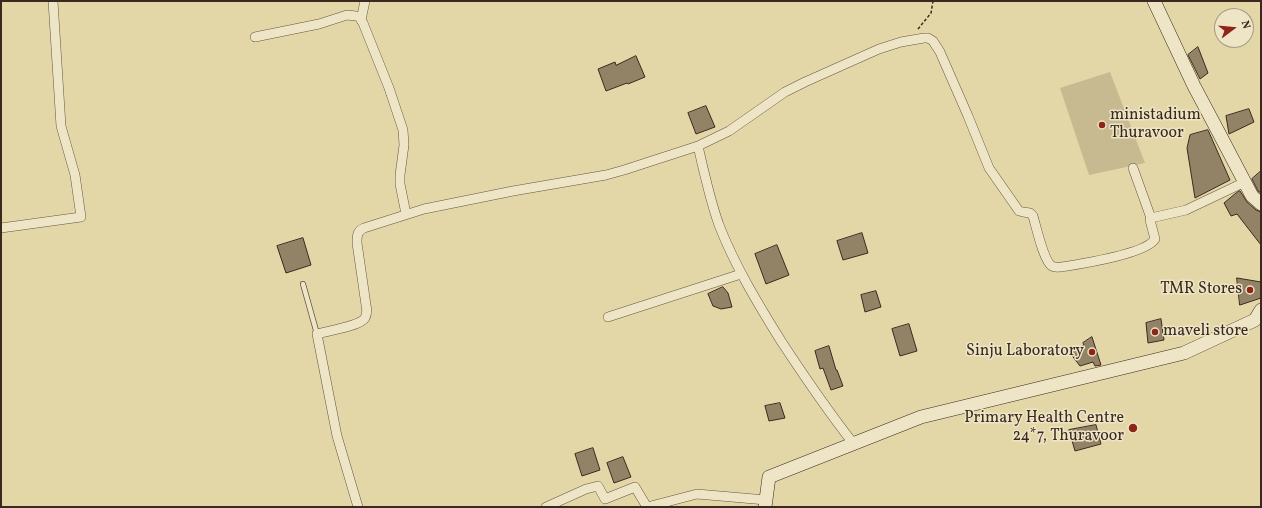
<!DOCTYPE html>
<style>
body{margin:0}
#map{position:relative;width:1262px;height:508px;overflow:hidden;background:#e4d7a7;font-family:Vollkorn,serif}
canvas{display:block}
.frame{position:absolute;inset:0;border:2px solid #3b2920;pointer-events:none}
.north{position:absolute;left:1214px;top:8px;width:40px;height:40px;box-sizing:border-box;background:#ede5c6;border:1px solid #a69a84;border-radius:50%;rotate:74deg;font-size:11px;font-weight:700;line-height:16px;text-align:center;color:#3b2920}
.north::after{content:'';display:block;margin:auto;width:14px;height:18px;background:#8f2418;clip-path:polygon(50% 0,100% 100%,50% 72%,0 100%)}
</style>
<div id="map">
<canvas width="1262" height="508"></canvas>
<div class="frame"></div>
<div class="north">N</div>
</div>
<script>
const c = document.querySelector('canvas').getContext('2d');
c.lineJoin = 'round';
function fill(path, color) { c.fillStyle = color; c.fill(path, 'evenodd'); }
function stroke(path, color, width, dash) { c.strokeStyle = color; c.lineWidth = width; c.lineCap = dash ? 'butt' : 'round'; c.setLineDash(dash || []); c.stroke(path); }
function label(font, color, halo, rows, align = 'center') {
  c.font = font + ' Vollkorn,serif'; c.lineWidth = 3; c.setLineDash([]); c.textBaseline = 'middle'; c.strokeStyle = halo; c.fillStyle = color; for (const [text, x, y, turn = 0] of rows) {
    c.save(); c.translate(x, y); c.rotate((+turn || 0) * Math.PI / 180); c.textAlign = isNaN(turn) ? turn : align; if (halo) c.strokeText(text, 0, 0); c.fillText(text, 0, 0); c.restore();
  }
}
fill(new Path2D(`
 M1110,72l35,91 -56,12 -29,-87z`), '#c7b990');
const building = new Path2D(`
 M1198,47l10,26 -8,6 -12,-24z
 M636,56l9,21 -17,7 -1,-1 -21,8 -8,-22 17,-7 1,3z
 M706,106l9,21 -19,7 -8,-21z
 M1249,109l5,13 -25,12 -3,-18z
 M1208,130l22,50 -35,18 -8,-50 3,-13z
 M1261,171v22l-3,-2 -6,-12z
 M1240,191l7,11 9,8 5,2v33l-24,-31 -6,2 -7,-13 12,-10z
 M862,233l6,20 -25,7 -6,-19z
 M303,238l8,27 -25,8 -9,-27z
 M777,245l12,30 -23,9 -11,-30z
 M1237,278l24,4v16l-21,7z
 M723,287l5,6 4,14 -11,2 -8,-3 -5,-12z
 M876,291l5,16 -16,5 -4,-17z
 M1161,319l3,21 -16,3 -2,-20z
 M909,324l8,27 -17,5 -8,-27z
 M1092,337l9,28 -6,1 -2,-4 -13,4 -10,-13 14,-8 -1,-2z
 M829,346l7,24h1l6,16 -12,4 -8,-22 -3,1 -5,-18z
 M780,403l5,15 -16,3 -4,-15z
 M1096,425l5,19 -26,7 -6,-21z
 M593,448l7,22 -18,6 -7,-22z
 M623,457l8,20 -17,6 -7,-20z`);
fill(building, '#938366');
stroke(building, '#3b2920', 1);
const lane = new Path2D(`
 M303,284l14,50`);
const street = new Path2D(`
 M361,20l4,-19
 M255,37l64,-13 28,-9 9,1 3,1 4,6 26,65 14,42 1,15 -4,30v9l6,30
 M698,146c6,26 12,54 21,79 16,41 39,79 62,116 23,35 46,69 72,102
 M1133,168l18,50
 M1,228l80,-11 -6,-42 -14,-49 -8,-125
 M608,317l133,-43
 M358,507l-21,-71 -20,-102c11,-3 43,-8 48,-16 2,-4 2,-9 1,-13l-9,-62c0,-7 0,-12 7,-15l60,-19 89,-18 93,-16 18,-5 74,-24 31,-15 56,-39 20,-10 74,-33 22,-7 23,-4h4l5,3 7,11 28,64 21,52 30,43 4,1 7,1 3,3c3,10 11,46 19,50 3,2 7,1 10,1 18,-3 84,-13 93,-28l-5,-19 1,-2 35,-8 59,-28
 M546,507l40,-18 12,-3 7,13 30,-12 12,20 50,-13 69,6`);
const secondary = new Path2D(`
 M1154,1l40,85 26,49 32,61 9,8
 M765,507l4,-30 152,-60 263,-64 71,-33 6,-10`);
stroke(lane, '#655442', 6);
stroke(street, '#655442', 10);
stroke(secondary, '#3b2920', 14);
stroke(new Path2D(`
 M918,29l13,-16 2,-12`), '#3b2920', 1.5, [3, 2]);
stroke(lane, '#ede5c6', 4.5);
stroke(street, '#ede5c6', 9);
stroke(secondary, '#ede5c6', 13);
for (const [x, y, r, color] of [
 [1102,125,4,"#8f2418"],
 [1250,290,4,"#8f2418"],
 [1155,332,4,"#8f2418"],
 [1092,352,4,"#8f2418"],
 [1133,428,5,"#8f2418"]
]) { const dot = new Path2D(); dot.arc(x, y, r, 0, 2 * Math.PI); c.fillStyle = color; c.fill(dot); stroke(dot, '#ede5c6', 1.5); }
label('16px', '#3b2920', '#ede5c6', [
 ["ministadium",1110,116,"left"],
 ["Thuravoor",1110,134,"left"],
 ["TMR Stores",1242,290],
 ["maveli store",1163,332,"left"],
 ["Sinju Laboratory",1084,352],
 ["Primary Health Centre",1124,419],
 ["24*7, Thuravoor",1124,437]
], 'right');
</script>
